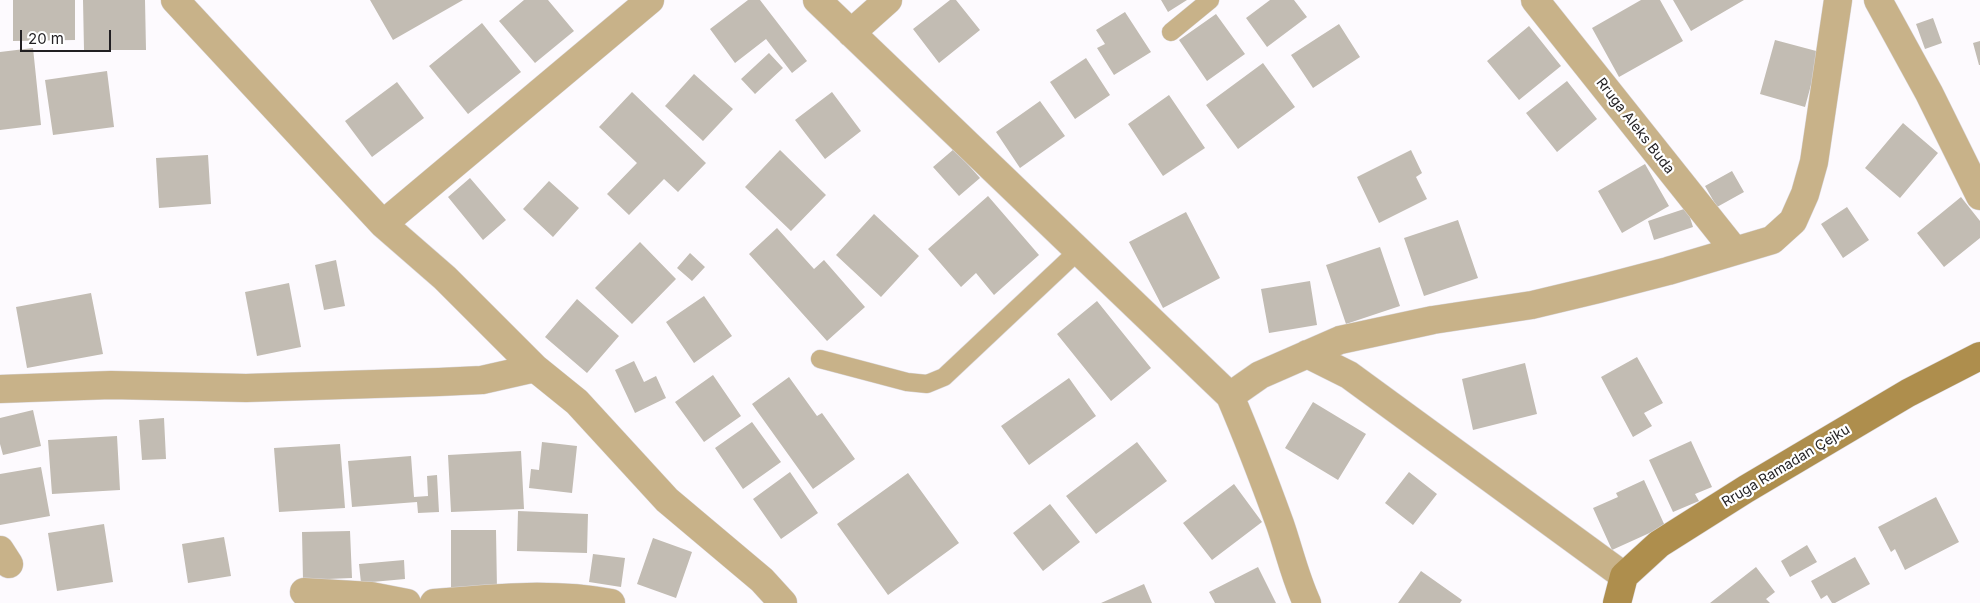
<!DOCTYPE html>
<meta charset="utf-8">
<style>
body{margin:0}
#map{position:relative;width:1980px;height:603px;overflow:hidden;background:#fdfafe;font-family:Inter,sans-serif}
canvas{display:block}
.scale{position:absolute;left:20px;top:30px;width:91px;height:22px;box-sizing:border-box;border:2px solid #211f22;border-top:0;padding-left:6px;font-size:15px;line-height:18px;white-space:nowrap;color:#211f22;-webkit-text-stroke:4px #fff;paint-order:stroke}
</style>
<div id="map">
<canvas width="1980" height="603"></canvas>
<div class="scale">20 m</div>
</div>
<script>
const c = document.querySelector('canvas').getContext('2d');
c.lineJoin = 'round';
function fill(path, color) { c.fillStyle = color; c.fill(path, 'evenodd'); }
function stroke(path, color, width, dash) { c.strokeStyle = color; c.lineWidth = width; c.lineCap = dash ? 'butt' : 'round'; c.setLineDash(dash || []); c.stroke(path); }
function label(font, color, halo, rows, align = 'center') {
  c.font = font + ' Inter,sans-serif'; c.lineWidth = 4.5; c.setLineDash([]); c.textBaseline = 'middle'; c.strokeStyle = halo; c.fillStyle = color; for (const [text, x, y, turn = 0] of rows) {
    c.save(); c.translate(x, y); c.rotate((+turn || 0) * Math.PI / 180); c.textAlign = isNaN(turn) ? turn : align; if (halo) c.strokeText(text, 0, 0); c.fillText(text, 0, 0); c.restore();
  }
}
fill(new Path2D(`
 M13,0h62v40l-62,1z
 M83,0h62l1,50h-62z
 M370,0h93l-70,40z
 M524,0h24l26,31 -39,32 -36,-42z
 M748,0h12l47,61 -15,12 -26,-34 -31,24 -25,-34z
 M950,0h6l24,30 -41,33 -26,-34z
 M1161,0h26l-19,12z
 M1270,0h24l13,17 -40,30 -21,-29z
 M1641,0h19l23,41 -64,36 -27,-49z
 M1673,0h71l-53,31z
 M1125,12l26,40 -37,23 -17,-27 8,-4 -9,-14z
 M1216,14l29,40 -38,27 -28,-41z
 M1933,18l9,25 -17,6 -9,-25z
 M482,23l39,49 -53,42 -39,-48z
 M1339,24l21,33 -47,31 -22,-33z
 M1529,26l32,40 -42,34 -32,-39z
 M1775,40l45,12 -15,55 -45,-13z
 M1980,41v24h-1l-6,-22z
 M33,48l8,77 -41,5v-78z
 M769,53l14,15 -28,26 -14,-15z
 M1086,58l24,37 -35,24 -25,-37z
 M1263,63l32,44 -57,42 -32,-44z
 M107,71l7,56 -61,8 -8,-55z
 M694,74l39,35 -30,32 -38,-35z
 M1567,81l30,38 -40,33 -31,-39z
 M397,82l27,36 -52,39 -27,-36z
 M632,92l74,71 -28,29 -14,-13 -35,36 -22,-21 30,-31 -38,-36z
 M832,92l29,39 -36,28 -30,-39z
 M1169,95l36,53 -42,28 -35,-52z
 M1040,101l25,35 -45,32 -24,-36z
 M1903,123l35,30 -38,45 -35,-30z
 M954,149l26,29 -21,18 -26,-29z
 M780,150l46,45 -35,36 -46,-44z
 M1411,150l11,23 -6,4 11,22 -48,24 -22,-46z
 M208,155l3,49 -52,4 -3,-50z
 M1645,164l24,42 -47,27 -24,-42z
 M1732,171l12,21 -27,15 -12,-21z
 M470,178l36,42 -23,20 -35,-43z
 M549,181l30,27 -26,29 -30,-28z
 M988,196l51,59 -45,40 -18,-22 -15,14 -33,-38z
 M1961,197l19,24v17l-36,29 -27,-34z
 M1847,207l22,33 -26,18 -22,-34z
 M1687,208l6,19 -39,13 -6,-19z
 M1186,212l34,66 -57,30 -34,-66z
 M874,214l45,42 -38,41 -45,-42z
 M1458,220l20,58 -54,18 -20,-58z
 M777,228l37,41 10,-9 41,47 -38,34 -78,-87z
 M640,242l36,37 -44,45 -37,-36z
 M1380,247l20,59 -54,18 -20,-59z
 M690,253l15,14 -13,14 -15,-13z
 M336,260l9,46 -21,4 -9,-45z
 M1310,281l7,44 -48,8 -8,-44z
 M289,283l12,64 -44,9 -12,-64z
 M91,293l12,61 -76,14 -11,-61z
 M704,296l28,40 -38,27 -28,-41z
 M577,299l42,37 -32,37 -42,-36z
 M1097,301l54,67 -40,33 -54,-67z
 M1637,357l26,46 -19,10 8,13 -19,11 -32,-60z
 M634,361l10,21 12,-6 10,22 -31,15 -20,-43z
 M1525,363l12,51 -64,16 -11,-51z
 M713,375l28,41 -37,26 -29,-40z
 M789,377l28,39 5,-3 33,46 -42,30 -61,-85z
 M1069,378l27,38 -67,49 -28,-39z
 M1313,402l53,32 -28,46 -53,-32z
 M33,410l8,36 -38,9 -3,-11v-26z
 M164,418l2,41 -24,1 -3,-40z
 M752,422l29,40 -38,27 -28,-41z
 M117,436l3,54 -68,4 -4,-54z
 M1691,441l21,46 -17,7 4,7 -26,11 -24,-52z
 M542,442l35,4 -5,47 -43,-5 2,-19 8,1z
 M1137,442l30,39 -71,53 -30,-38z
 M340,444l5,64 -66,4 -5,-64z
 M521,451l3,58 -73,3 -3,-57z
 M411,456l3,41 14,-1 -1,-20 10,-1 2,37 -21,1 -1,-11 -65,5 -4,-46z
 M41,467l9,49 -50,9v-51z
 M790,472l28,41 -37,26 -28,-40z
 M1409,472l28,22 -24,31 -28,-22z
 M908,473l51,70 -71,52 -51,-71z
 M1644,480l21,46 -53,24 -19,-42 25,-11 -2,-4z
 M1234,484l28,38 -50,38 -29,-37z
 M1936,497l23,45 -54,28 -10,-21 -4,3 -13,-25z
 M1050,504l30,38 -37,29 -30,-38z
 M518,511l70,3 -1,39 -70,-2z
 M104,524l9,58 -56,9 -9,-58z
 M451,530h45l1,60h-46z
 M350,531l2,47 -49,2 -1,-48z
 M224,537l7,39 -43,7 -6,-39z
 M653,538l39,14 -16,46 -39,-14z
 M1807,545l10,17 -27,15 -9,-16z
 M593,554l32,4 -4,29 -32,-5z
 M1855,557l15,27 -35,19h-3l-5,-8 -6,4 -10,-18z
 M404,560l1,19 -44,4 -2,-19z
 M1258,567l18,36h-61l-6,-11z
 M1756,567l19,25 -9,7 4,4h-60z
 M1421,571l41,29 -2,3h-62z
 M1144,584l8,19h-51z`), '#c2bcb3');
const lane = new Path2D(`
 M1171,32l39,-32
 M820,359l87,23 20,2 17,-7 134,-126`);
const street = new Path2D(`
 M175,0l208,224 62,54 90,90 42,34 90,98 95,80 21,23
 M817,0l413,396c18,42 34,84 50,128 9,26 15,53 27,79
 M1535,0l200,251
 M1878,0l51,93 51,103
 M851,33l37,-33
 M383,224l267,-224
 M1307,354l42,21 275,201
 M0,389l111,-4 135,3 193,-6 43,-2 53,-12
 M1230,396l30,-21 80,-35 93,-20 99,-15 67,-16 69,-18 104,-31 21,-19 12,-27 9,-32 24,-162
 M0,550l9,14
 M304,592l67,4 36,7
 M434,603c59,-5 118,-11 177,0`);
const secondary = new Path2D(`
 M1617,603l7,-27 35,-32 87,-55 162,-96 72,-37`);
stroke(lane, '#dad7db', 19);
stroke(street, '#dad7db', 29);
stroke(secondary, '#dad7db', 29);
stroke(lane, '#c8b289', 18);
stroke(street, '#c8b289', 28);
stroke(secondary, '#ae8e4d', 28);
label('14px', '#211f22', '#fff', [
 ["Rruga Aleks Buda",1635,126,52],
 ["Rruga Ramadan Çejku",1786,466,-31]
]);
</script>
